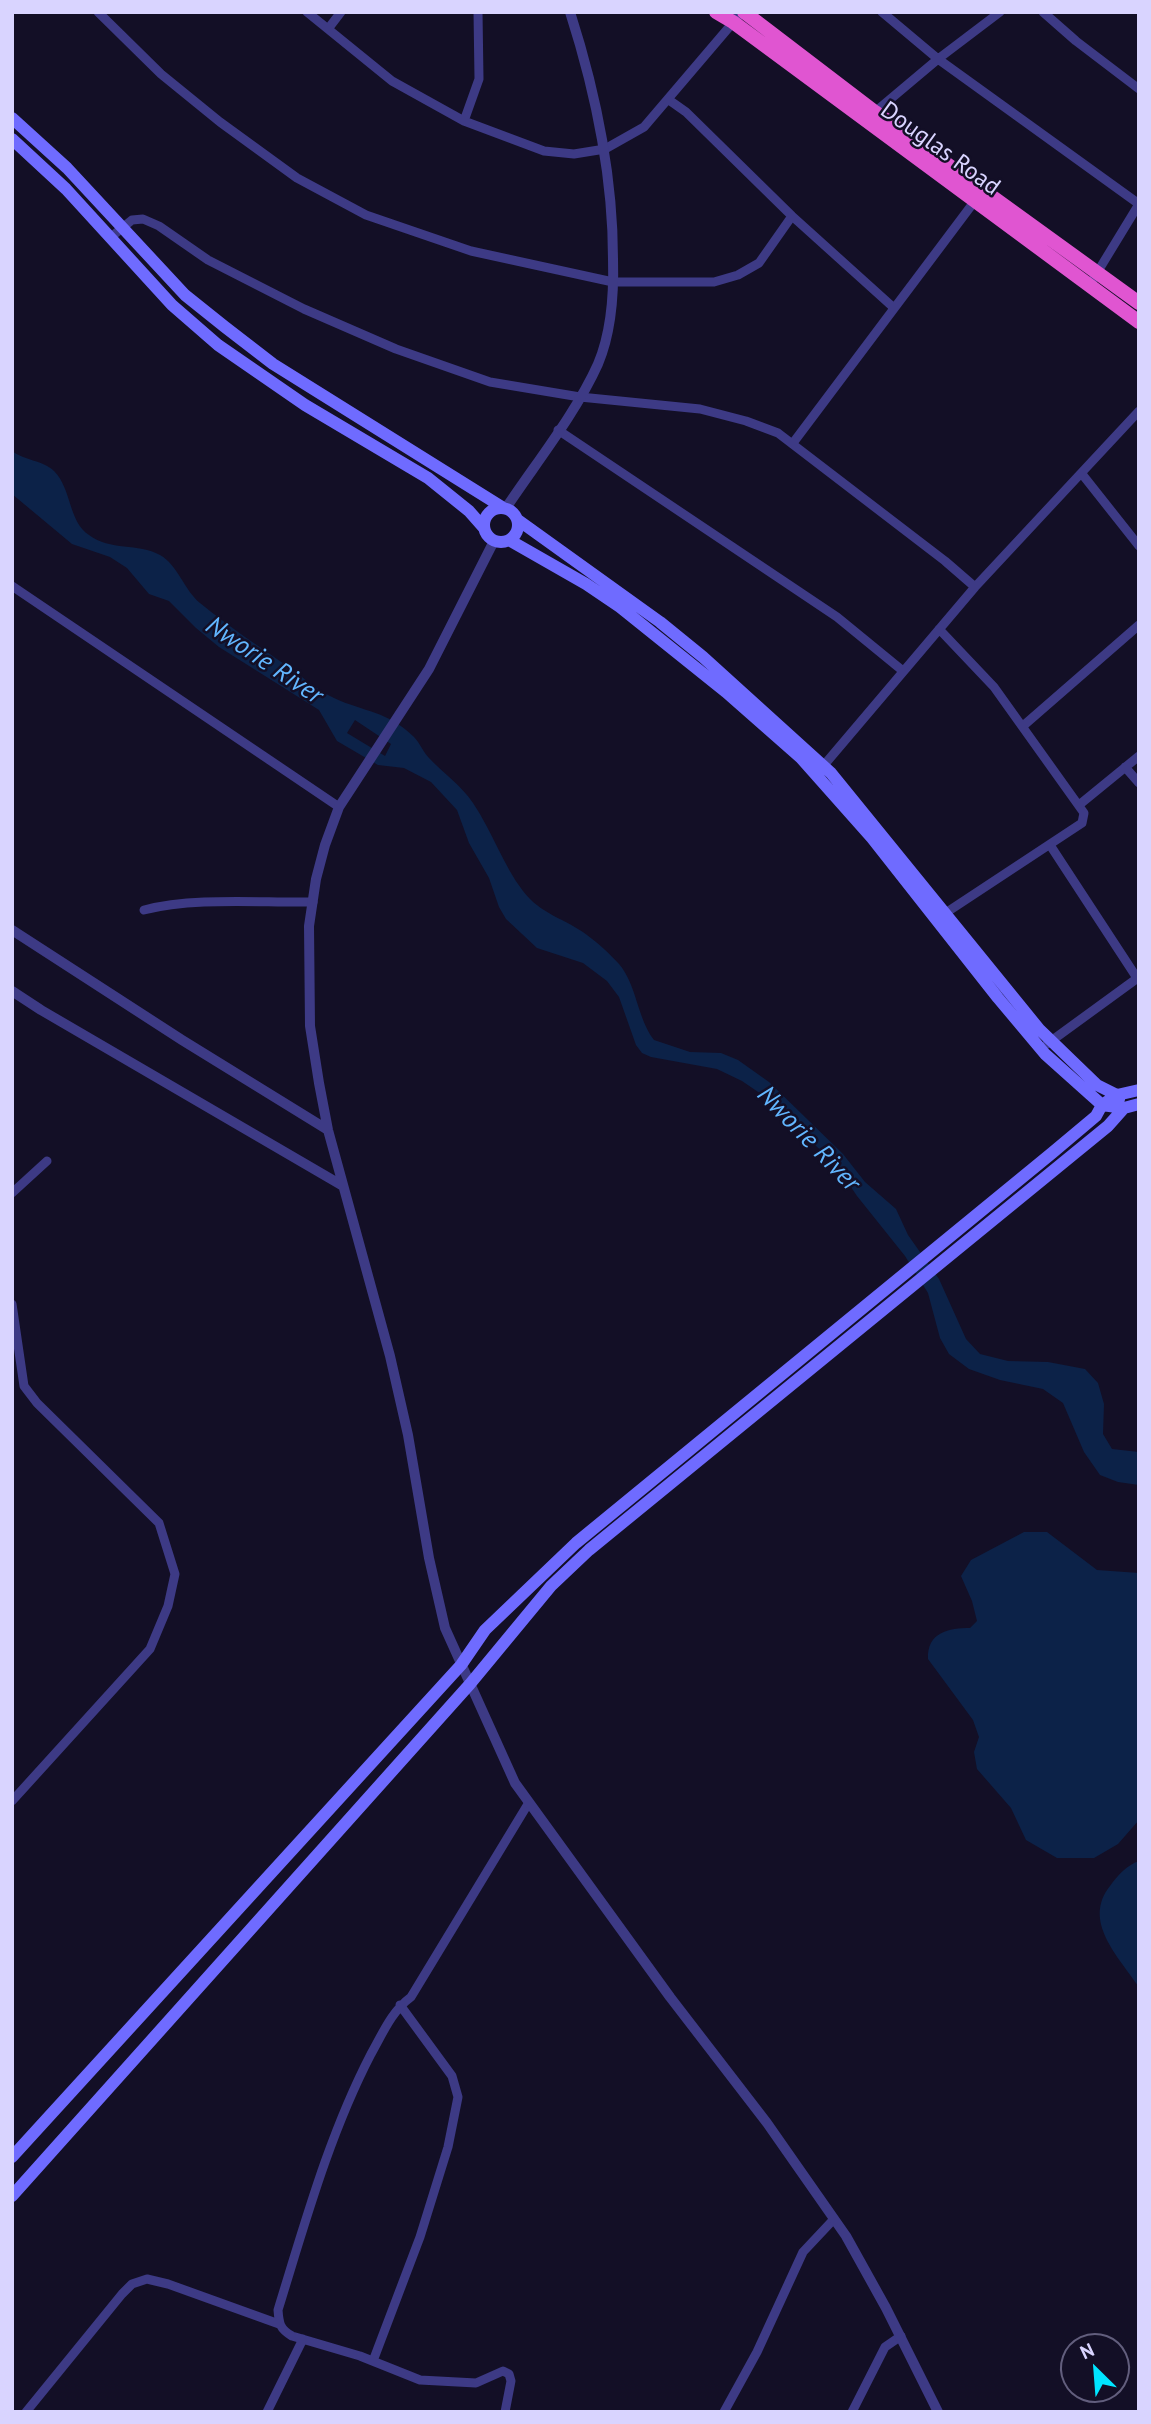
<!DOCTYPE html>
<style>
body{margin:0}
#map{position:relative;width:1151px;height:2424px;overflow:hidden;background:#130f26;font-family:"PT Sans",sans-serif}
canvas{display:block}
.frame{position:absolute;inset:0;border:14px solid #d9d4ff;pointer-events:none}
.north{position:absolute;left:1060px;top:2333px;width:70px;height:70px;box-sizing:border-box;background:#130f26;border:2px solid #625e7d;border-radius:50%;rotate:335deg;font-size:19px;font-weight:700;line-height:28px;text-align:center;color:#d9d4ff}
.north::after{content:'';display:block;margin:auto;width:24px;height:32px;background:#00e5ff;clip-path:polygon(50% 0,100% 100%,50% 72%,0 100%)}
</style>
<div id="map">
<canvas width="1151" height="2424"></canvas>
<div class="frame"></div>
<div class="north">N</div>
</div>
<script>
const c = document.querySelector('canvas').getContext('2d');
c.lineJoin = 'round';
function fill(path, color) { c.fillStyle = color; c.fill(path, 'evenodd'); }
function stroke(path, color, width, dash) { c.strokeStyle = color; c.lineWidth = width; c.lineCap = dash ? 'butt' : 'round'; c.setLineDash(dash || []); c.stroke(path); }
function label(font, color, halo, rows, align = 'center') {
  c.font = font + ' "PT Sans",sans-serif'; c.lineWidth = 5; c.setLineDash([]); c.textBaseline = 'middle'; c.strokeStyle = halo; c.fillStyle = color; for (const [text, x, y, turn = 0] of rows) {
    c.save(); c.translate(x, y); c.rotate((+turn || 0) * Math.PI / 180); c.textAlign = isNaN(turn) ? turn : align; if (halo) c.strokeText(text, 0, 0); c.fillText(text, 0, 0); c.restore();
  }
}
fill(new Path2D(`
 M12,451c13,10 31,9 42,20 18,18 14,50 35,64 21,16 49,8 71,20 18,10 24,35 40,48 29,24 60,44 90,65 14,10 28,23 44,30 30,14 54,13 80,39 6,6 9,15 15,21 15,16 32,27 44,45 19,28 30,62 50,88 17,23 43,28 64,44 11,8 23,19 32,29 18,21 18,54 35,76l36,12 31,1 17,7 31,22 74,72 22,28 31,27 12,26 31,44 27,60 14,15 28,7 40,1 37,7 13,14 6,21 -1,30 9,15 27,3v33l-21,-3 -18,-7 -16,-23 -21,-49 -20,-14 -43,-9 -31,-11 -20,-15 -9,-16 -12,-45 -23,-37 -48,-60 -20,-30 -73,-70 -22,-15 -25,-12 -66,-12 -9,-4 -6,-8 -17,-48 -12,-16 -24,-18 -46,-15 -31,-29 -7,-12 -10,-29 -20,-35 -12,-33 -26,-28 -27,-14 -26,-3 -41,-24 -18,-31 -100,-63 -23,-19 -27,-27 -20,-7 -22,-26 -17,-11 -38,-13 -60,-50zM355,720l36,24 -6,12 -38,-23z
 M1024,1532h23l50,38 42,3v247l-21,24 -24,14h-37l-31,-18 -15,-32 -34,-39 -3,-17 5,-15 -6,-17 -45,-61c-1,-27 21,-31 42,-31l7,-7 -5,-20 -11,-25 10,-16z
 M1139,1861v126c-21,-31 -57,-66 -29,-101 7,-10 17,-21 29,-25z`), '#0c2248');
stroke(new Path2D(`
 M98,12l63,62 59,48 77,56 69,37 105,36 142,31h101l24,-7 21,-12 33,-47
 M307,12l85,69 72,40 80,30 30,3 31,-5 39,-22 98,-115
 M882,12l56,47 201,145
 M1043,12l33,29 63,48
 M328,29l13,-17
 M669,100l17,12 106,104 102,92
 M875,112l63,-53 62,-47
 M464,121l15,-42 -1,-67
 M111,237l21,-17 11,-1 16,7 49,34 96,49 92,40 94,33 90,15 120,12 46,12 32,12 167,128 30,26
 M1089,286l50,-82
 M558,430l279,187 66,54
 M793,443l181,-241
 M1082,474l57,72
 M12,586l327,221
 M939,629l55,58 90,126 -2,10 -141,93
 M1023,726l116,-101
 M1125,767l14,16
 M819,771l156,-184 164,-176
 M1079,805l60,-49
 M1050,845l87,133
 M144,910c50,-13 116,-7 169,-8
 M1047,1044l92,-67
 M12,1193l35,-32
 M12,1304l12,82 13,17 122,120 16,51 -7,32 -18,43 -138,152
 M373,2361l47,-124 28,-90 10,-50 -6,-21 -52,-71
 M26,2412l96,-118 10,-10 15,-5 21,5 111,40
 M267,2412l36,-73
 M505,2412l6,-31 -2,-7 -6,-3 -27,12 -56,-3 -60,-24 -68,-20c-12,-7 -13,-12 -14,-26 27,-87 51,-175 93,-256 12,-21 20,-42 40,-57l117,-193
 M724,2412l33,-60 46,-100 31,-33
 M852,2412l33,-65 16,-11`), '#3d3a85', 9);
stroke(new Path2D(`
 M506,508c30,-45 70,-95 92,-144 14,-33 16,-70 15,-105 0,-85 -17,-166 -43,-247
 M494,541l-65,128 -90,138 -14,38 -9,34 -7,47 1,100 9,57 9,47 62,226 18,79 21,123 16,70 70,155 155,214 97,126 79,113 40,72 52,104
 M12,930l170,110 146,90
 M12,991l29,19 302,176`), '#3d3a85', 10);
stroke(new Path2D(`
 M12,118l55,50 118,127 40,32 48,37 229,143
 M12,139l54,50 106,116 46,40 87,60 123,73 41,33 15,17
 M484 525a17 17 0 1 1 34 0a17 17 0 1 1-34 0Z
 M518,520l142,102 43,35 128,116 208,256 58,56 20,10 2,4
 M509,540l77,44 34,23 106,85 75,66 71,80 126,160 47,56 57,51 22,3 15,-4
 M12,2157l449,-492 24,-35 91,-87 476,-390 44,-37 6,-11 15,-10 22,-5
 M12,2196l458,-512 81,-98 38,-36 519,-424 16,-18`), '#6f6bff', 12);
stroke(new Path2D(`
 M716,12l17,10 406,300
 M744,12l131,100 264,191`), '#e055d1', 14);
label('24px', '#d9d4ff', '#130f26', [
 ["Douglas Road",940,149,36]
]);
label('italic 26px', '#62b6ff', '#130f26', [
 ["Nworie River",264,661,34],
 ["Nworie River",808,1139,46]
]);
</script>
